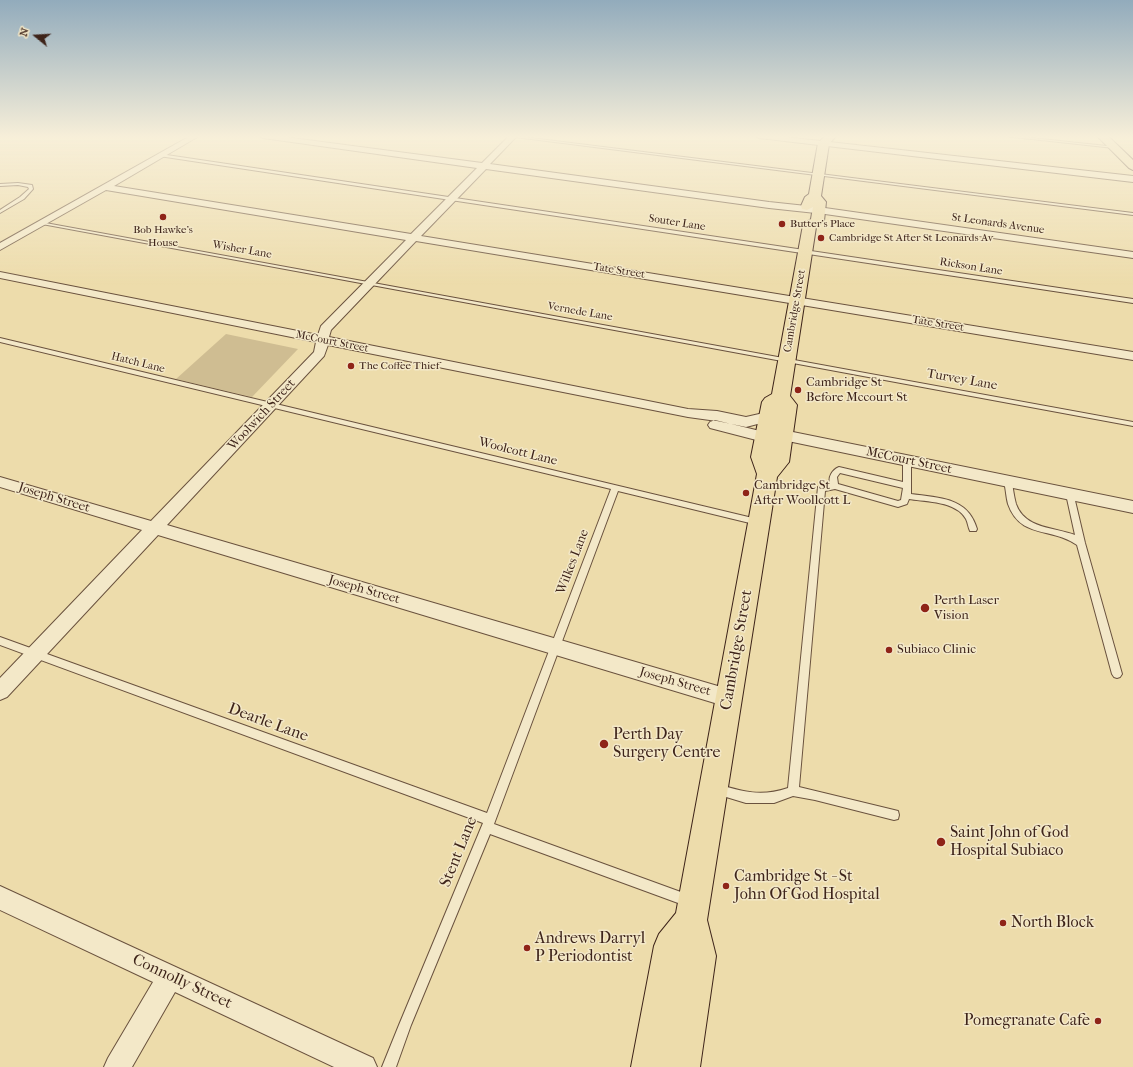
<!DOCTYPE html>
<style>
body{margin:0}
#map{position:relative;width:1133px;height:1067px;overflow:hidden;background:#eddcab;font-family:"IM FELL French Canon",serif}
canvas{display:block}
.north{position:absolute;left:16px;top:16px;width:40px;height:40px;-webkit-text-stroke:3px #f3e8c8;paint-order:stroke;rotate:288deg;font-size:11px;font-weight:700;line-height:16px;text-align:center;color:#3e241a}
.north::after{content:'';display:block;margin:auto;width:14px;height:18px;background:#3e241a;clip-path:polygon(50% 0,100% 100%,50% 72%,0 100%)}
</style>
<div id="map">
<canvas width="1133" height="1067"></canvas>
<div class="north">N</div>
</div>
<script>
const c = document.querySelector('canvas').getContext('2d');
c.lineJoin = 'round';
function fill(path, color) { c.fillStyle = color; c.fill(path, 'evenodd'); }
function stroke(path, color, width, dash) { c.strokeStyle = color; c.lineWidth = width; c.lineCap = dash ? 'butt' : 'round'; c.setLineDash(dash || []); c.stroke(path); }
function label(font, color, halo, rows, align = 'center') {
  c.font = font + ' "IM FELL French Canon",serif'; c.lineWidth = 3; c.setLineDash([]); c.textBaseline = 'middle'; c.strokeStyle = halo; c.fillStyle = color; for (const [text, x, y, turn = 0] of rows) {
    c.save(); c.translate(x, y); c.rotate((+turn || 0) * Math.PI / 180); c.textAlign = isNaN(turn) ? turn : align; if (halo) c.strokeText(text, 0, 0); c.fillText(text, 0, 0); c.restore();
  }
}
fill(new Path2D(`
 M226,334l72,15 -46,48 -76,-18z`), '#cfbd92');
const service = new Path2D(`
 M507,136h8l618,77v2z
 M1004,136h9l103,11 -2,1z
 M160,154l973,145v4l-974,-147 -1,-1z
 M18,183l14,2 1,4 -9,10 -24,14v-3l20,-13 9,-8 -1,-2 -10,-2 -18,1v-2z
 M40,222l1093,200v4l-1091,-202 -2,-1z
 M0,338l761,182 1,2 -4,3 -140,-34 -124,333 195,71 4,2 2,4 -2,4 -4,2 -199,-73 -79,191 -15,42h-14l17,-42 84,-202 -483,-178v-8l487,176 124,-324 -611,-147z
 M907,458l4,3v33c28,4 57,3 66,35l-1,2h-6c-2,-4 -2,-8 -4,-12 -10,-18 -39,-17 -57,-20l-2,5 -9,3 -63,-18 -10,2 -26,296 95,23 4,1 1,4 -1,4 -4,1 -79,-20 -22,-4 -19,7h-28l-33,-10 -1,-4 1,-4 4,-1c27,8 44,13 71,4l30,-301 12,-3c-2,-7 2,-14 9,-17l64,15v-21zM840,473l63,15 -2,12 -3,1 -60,-17 -1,-7z
 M1008,479l4,3c1,7 2,15 4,22 9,25 38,23 59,31l-9,-41 1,-2h6l12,51 37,131 -2,3 -3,1 -3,-1 -2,-3 -35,-129c-25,-18 -57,-6 -69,-41 -2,-7 -2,-15 -4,-22z`);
const minor = new Path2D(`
 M190,136h9l-85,50 297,48 66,-66 -214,-30 -4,-2h18l205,27 27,-27h8l-27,28 279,38 56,6 308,44v6l-308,-44 -56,-6 -283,-39 -65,67 712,116v8l-717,-119 -85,89 -2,7 359,72 29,2 29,6 22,-5 5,2 2,3 -2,3 -27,7 -29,-6 -29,-4 -360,-72 -4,11 -157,169 561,164 7,3 3,6 -3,6 -7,3 -570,-172 -151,162 -7,3v-22l142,-148 -142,-43v-10l151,44 163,-169 2,-10 -316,-64v-6l318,63 3,-9 85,-86 -300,-50 -106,60v-7z
 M755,136h21l357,40v6l-374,-44z
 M715,420l49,12 19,-2 350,71v12l-350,-73 -19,2 -54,-14 -2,-3 2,-3z
 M0,886l373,172 4,9h-43l-159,-75 -43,75h-28l4,-9 45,-76 -153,-72z`);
const primary = new Path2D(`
 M825,136h11l-7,8 -8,52 5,6 -2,19 -8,6 -26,169 7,9 -8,57 -12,15 -70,443 9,36 -16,111h-69l23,-121 5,-12 17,-21 81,-439 -6,-17 11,-55 3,-4 7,-4 31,-169 8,-6 2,-12 -6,3 -5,-1 -1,-3 4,-9 4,-3 9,-51z
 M1097,136h11l25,24v10l-4,-2z`);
stroke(service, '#6a523e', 2);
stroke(minor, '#6a523e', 2);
stroke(primary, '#3e241a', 2);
fill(service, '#f3e8c8');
fill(minor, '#f3e8c8');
fill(primary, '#eddcab');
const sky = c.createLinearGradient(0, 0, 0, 285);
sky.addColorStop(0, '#92abbc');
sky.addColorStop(0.48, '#f7efd9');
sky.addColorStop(1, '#f7efd900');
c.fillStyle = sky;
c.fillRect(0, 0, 1133, 285);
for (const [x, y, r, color] of [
 [163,217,4,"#8f2418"],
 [782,224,4,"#8f2418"],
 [821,238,4,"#8f2418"],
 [351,366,4,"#8f2418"],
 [798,390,4,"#8f2418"],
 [746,493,4,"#8f2418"],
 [925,608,5,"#8f2418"],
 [889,650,4,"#8f2418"],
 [604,744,5,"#8f2418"],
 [941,842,5,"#8f2418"],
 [726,886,4,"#8f2418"],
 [1003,923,4,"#8f2418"],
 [527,948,4,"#8f2418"],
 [1098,1021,4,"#8f2418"]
]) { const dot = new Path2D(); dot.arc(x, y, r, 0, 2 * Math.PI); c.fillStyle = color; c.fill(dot); stroke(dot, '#f3e8c8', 1.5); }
label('11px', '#3e241a', '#f3e8c8', [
 ["Souter Lane",677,223,9],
 ["St Leonards Avenue",998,224,8],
 ["Wisher Lane",242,250,10],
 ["Rickson Lane",971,267,9],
 ["Tate Street",619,271,9],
 ["Cambridge Street",795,311,-80],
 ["Vernede Lane",580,312,10],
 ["Tate Street",938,324,9],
 ["McCourt Street",332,342,11],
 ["Hatch Lane",138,363,14]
]);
label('11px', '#3e241a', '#f3e8c8', [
 ["Butter's Place",790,224],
 ["Bob Hawke's",163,230,"center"],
 ["House",163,243,"center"],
 ["Cambridge St After St Leonards Av",829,238],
 ["The Coffee Thief",359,366]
], 'left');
label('13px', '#3e241a', '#f3e8c8', [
 ["Turvey Lane",962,380,10],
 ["Woolwich Street",262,415,-47],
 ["Woolcott Lane",518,452,14],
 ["McCourt Street",909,461,12],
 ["Joseph Street",54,498,17],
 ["Wilkes Lane",573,562,-69],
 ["Joseph Street",364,590,16],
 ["Joseph Street",675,682,16]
]);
label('13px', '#3e241a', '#f3e8c8', [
 ["Cambridge St",806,383],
 ["Before Mccourt St",806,398],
 ["Cambridge St",754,486],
 ["After Woollcott L",754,501],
 ["Perth Laser",934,601],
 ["Vision",934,616],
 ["Subiaco Clinic",897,650]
], 'left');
label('16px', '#3e241a', '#f3e8c8', [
 ["Cambridge Street",737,650,-80],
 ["Dearle Lane",268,723,20],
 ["Stent Lane",459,852,-68],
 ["Connolly Street",182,982,25]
]);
label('16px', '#3e241a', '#f3e8c8', [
 ["Perth Day",613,735],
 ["Surgery Centre",613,753],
 ["Saint John of God",950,833],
 ["Hospital Subiaco",950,851],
 ["Cambridge St - St",734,877],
 ["John Of God Hospital",734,895],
 ["North Block",1011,923],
 ["Andrews Darryl",535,939],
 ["P Periodontist",535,957],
 ["Pomegranate Cafe",1090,1021,"right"]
], 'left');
</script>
